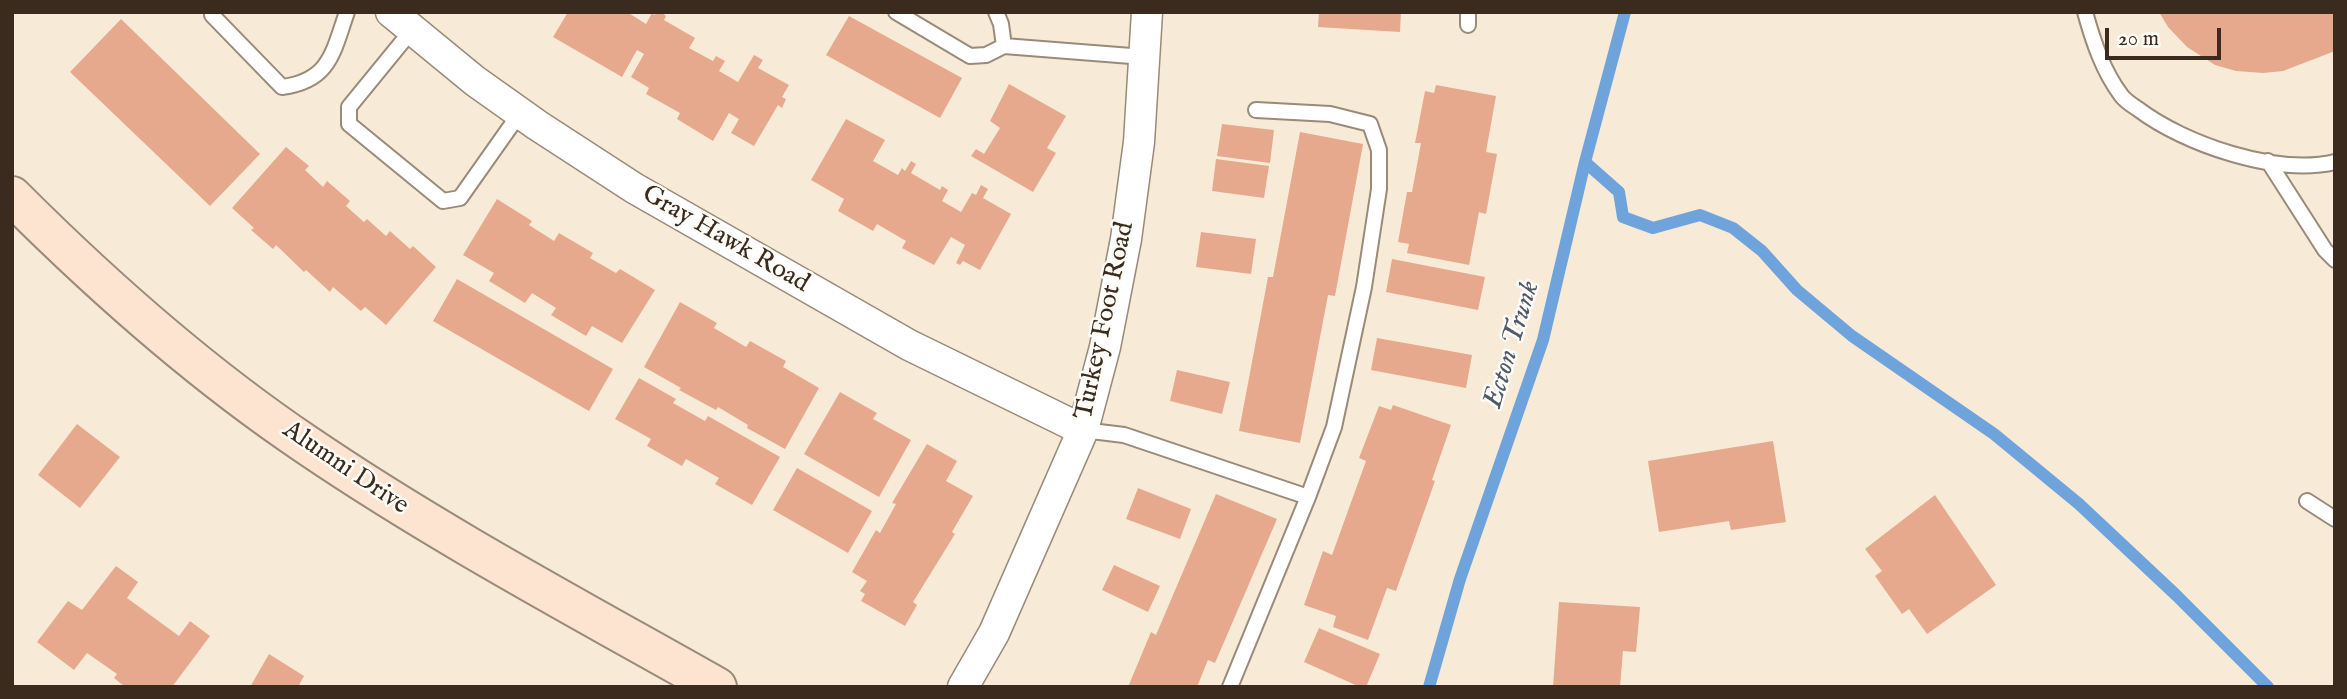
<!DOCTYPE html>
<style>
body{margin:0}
#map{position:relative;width:2347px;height:699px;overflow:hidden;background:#f7ebd7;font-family:"IM FELL English",serif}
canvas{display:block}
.frame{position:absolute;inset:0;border:14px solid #3b2a1e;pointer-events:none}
.scale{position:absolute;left:2105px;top:28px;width:116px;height:32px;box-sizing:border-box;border:4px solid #3b2a1e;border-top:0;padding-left:9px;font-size:21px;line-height:24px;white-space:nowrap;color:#3b2a1e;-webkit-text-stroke:5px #fdfcf7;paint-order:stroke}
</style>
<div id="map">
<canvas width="2347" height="699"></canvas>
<div class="frame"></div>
<div class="scale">20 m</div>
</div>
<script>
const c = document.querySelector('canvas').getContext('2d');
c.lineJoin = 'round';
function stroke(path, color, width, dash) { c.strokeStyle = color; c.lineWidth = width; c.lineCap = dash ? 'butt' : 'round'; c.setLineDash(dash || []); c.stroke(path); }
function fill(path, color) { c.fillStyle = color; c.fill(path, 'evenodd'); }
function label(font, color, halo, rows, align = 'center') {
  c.font = font + ' "IM FELL English",serif'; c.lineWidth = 5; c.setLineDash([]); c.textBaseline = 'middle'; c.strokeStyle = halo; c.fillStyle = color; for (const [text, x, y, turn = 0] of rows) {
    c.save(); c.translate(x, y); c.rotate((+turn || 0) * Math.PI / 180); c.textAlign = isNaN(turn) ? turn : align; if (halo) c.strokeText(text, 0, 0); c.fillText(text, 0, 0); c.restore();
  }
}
stroke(new Path2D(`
 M1585,162l34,30 4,25 30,11 47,-13 33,13 29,23 35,39 55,46 142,98 85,70 97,91 92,92
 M1429,687l31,-108 83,-239 42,-178 40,-150`), '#6ea3db', 12);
fill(new Path2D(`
 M568,12h59l19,12 6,-11 3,2 1,-3h5l5,4 -2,4 31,18 -6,10 24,13 3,-5 9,5 -6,10 19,11 16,-27 9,5 -5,8 31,17 -7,12 4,2 -4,9 -4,-3 -24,41 -23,-13 8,-14 -10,-6 -16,28 -36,-22 3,-6 -34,-19 3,-6 -18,-11 13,-23 -7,-4 -15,27 -69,-40z
 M1319,12h82l-1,20 -82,-5z
 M2159,12h176v39l-52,20 -20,2 -27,-2 -21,-6 -28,-18 -19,-20z
 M849,16l113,62 -22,40 -114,-63z
 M121,19l139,135 -50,52 -140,-134z
 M1009,84l57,32 -19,32 9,5 -23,39 -62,-36 5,-7 8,5 16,-26 -10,-7z
 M1436,85l60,11 -10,56 11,2 -11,60 -7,-2 -10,53 -62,-12 2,-9 -11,-2 9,-50h5l9,-49h-6l10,-52 9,2z
 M846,119l39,21 -12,21 25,14 4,-7 3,3 6,-10 5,3 -5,9 29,17 2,-4 6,4 -6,11 19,11 11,-19 4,2 5,-10 7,4 -5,9 28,16 -31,56 -17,-9 -3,4 -4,-2 9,-18 -14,-8 -17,28 -32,-17 4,-7 -29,-17 -4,7 -35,-20 6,-12 -33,-19z
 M1222,124l52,6 -4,33 -53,-7z
 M1300,132l63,12 -28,152 -7,-1 -28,148 -61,-12 29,-154h5z
 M286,147l23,19 -4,4 18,17 4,-6 23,20 -4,5 18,16 3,-3 19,17 4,-5 20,18 3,-3 23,21 -50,58 -21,-18 -4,4 -28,-24 -3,5 -24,-22 -2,2 -28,-27 -3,4 -22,-19 3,-2 -22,-20z
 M1216,159l53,7 -5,32 -52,-7z
 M497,199l35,22 -3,4 25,16 5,-8 34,20 -3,5 26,15 4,-4 35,21 -33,53 -30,-17 -6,10 -35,-21 5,-7 -24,-15 -7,10 -36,-22 5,-8 -31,-18z
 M1201,232l55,7 -5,35 -55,-7z
 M1392,259l93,18 -7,33 -92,-18z
 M457,279l156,90 -24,42 -156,-90z
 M680,302l37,21 -3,5 32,19 4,-6 36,20 -3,6 36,21 -34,61 -38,-21 1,-3 -30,-18 -2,3 -37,-20 2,-2 -37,-21z
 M1377,338l95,17 -6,33 -95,-18z
 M1177,370l53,12 -8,32 -52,-13z
 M639,378l37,21 -3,4 32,18 3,-5 72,41 -28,48 -37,-21 4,-6 -33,-19 -4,7 -35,-20 4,-7 -36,-20z
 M840,392l37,21 -4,6 38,21 -32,57 -75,-43z
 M1393,405l58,20 -19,55 3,1 -39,110 -9,-3 -19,52 -35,-13 3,-11 -32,-11 19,-54 9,4 34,-94 -7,-3 20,-52 12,4z
 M77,424l43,33 -40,51 -42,-33z
 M1773,441l13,81 -55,8 -2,-9 -70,11 -11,-71z
 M927,444l30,17 -11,20 27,15 -21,36 3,2 -42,68 4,3 -12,21 -44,-25 4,-7 -5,-3 7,-10 -15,-9 24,-42 4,3 16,-29 -4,-1z
 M797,468l75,43 -24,42 -75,-43z
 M1138,488l53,21 -11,30 -54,-20z
 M1216,494l61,25 -62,144 -7,-3 -11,27h-69l23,-55 5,3z
 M1935,495l61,90 -69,49 -18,-25 -7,5 -27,-38 7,-5 -17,-22z
 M1114,565l46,21 -12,26 -46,-22z
 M116,566l22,16 -11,16 52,38 11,-15 20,15 -38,51h-47l-11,-9 3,-4 -30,-21 -13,17 -37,-28 31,-41 14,9z
 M1559,602l81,5 -4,45 -13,-1 -3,36h-67z
 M1319,628l61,26 -14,33h-6l-56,-25z
 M269,654l35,22 -6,11h-48z`), '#e7a98d');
const lane = new Path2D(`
 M212,12v3l70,72c48,-6 51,-35 65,-75
 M896,12l74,44 16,-1 18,-9 140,11
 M996,12l5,12 3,22
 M2085,12c8,29 18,59 36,83 4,6 11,10 17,14 46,35 139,67 197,53
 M1468,25v-13
 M412,30l-63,77v17l94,77 17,-3 60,-85
 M1256,110l74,4 40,10 9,26v39l-15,98 -30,140 -26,70
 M2268,161l57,89 10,10
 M1083,430l41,5 184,62 -78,190
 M2307,501l28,18`);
const street = new Path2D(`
 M391,12l84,69 62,44 97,63 275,157 174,85
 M963,687l31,-54 89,-203 22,-83 21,-108 13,-97 8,-130`);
const secondary = new Path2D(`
 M12,196c91,91 188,177 295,249 131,89 272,164 410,242`);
stroke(lane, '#998a7a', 18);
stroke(street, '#998a7a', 33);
stroke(secondary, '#998a7a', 42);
stroke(lane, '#fff', 14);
stroke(street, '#fff', 30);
stroke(secondary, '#fde4d1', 38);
label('26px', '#3b2a1e', '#fdfcf7', [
 ["Gray Hawk Road",725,240,30],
 ["Turkey Foot Road",1106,321,-78],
 ["Alumni Drive",345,469,34]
]);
label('italic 28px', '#4f5a6a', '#fdfcf7', [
 ["Ecton Trunk",1513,345,-73]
]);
</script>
